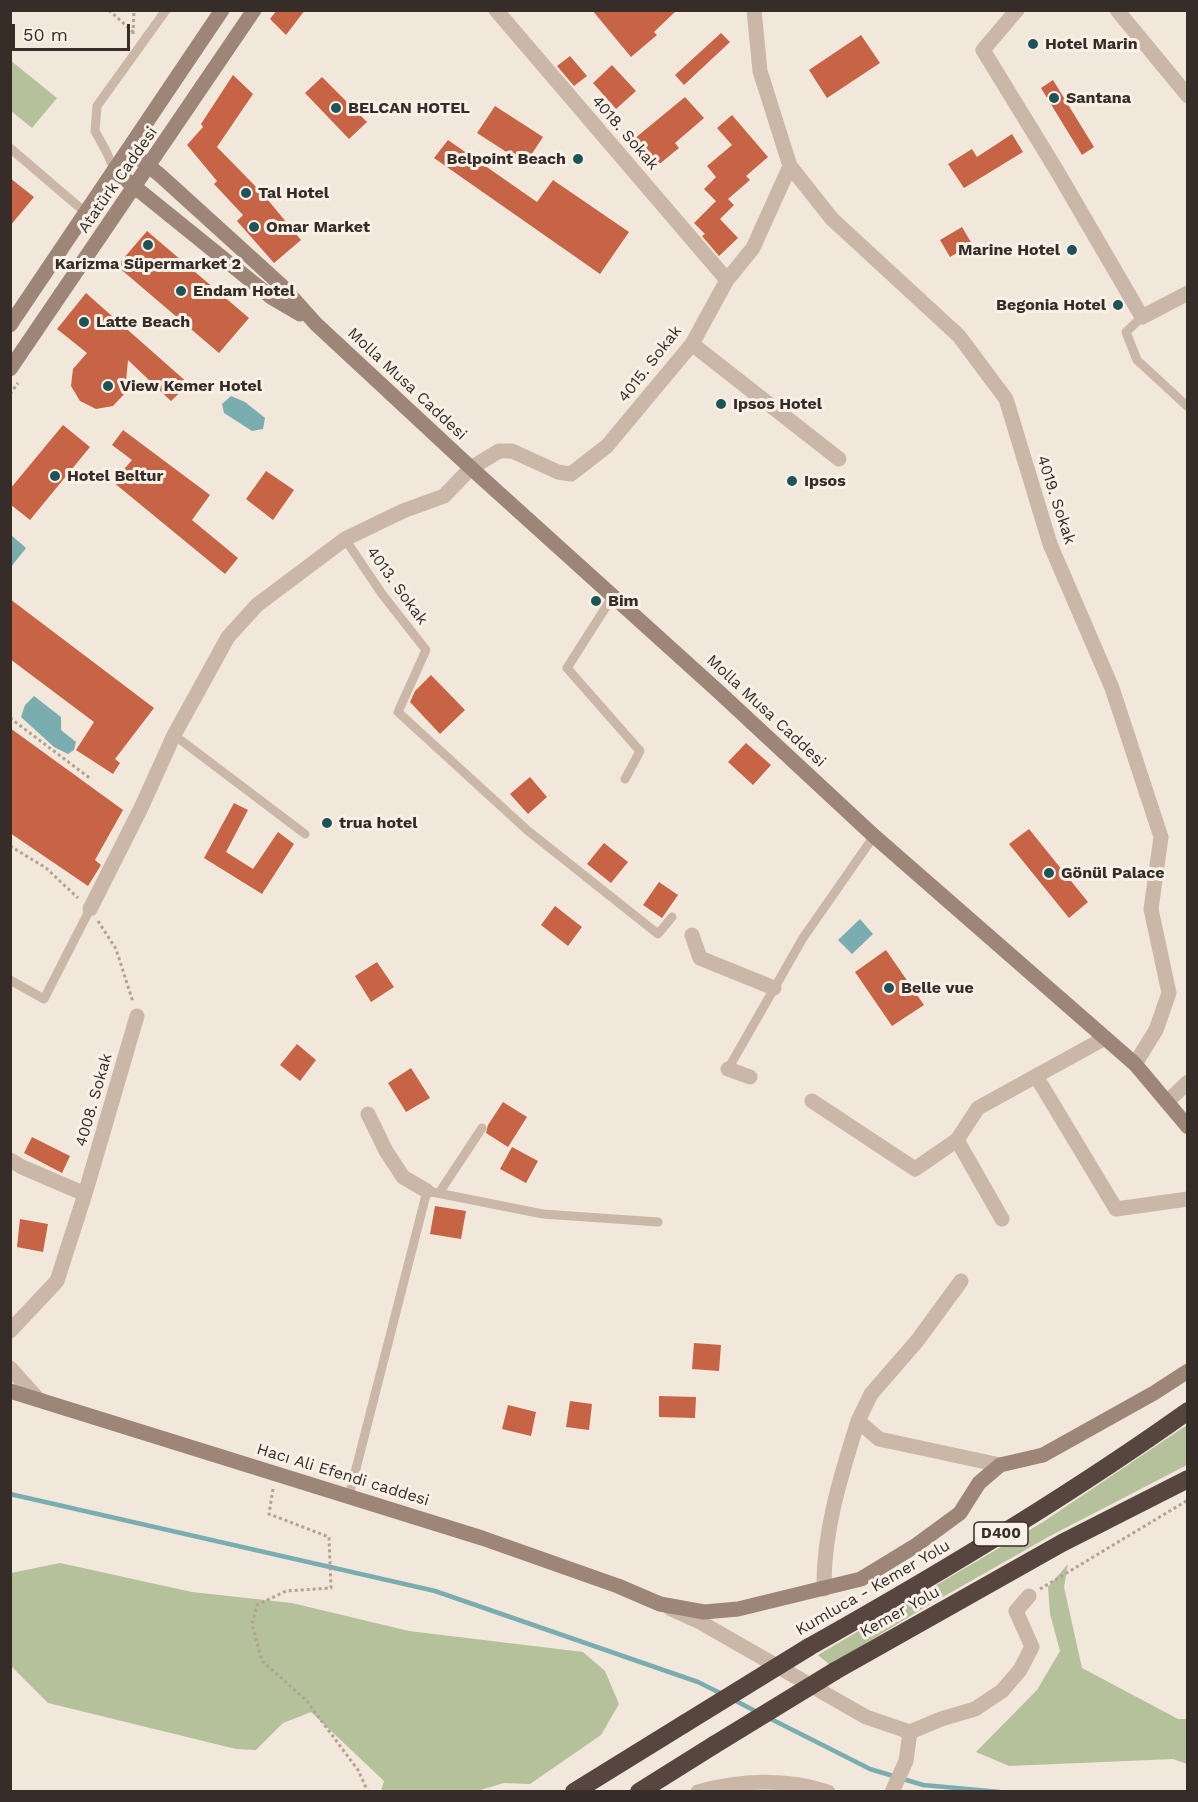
<!DOCTYPE html>
<meta charset="utf-8">
<style>
body{margin:0}
#map{position:relative;width:1198px;height:1802px;overflow:hidden;background:#f2e7db;font-family:"Work Sans",sans-serif}
canvas{display:block}
.frame{position:absolute;inset:0;border:12px solid #362c28;pointer-events:none}
.scale{position:absolute;left:12px;top:24px;width:118px;height:27px;box-sizing:border-box;border:3px solid #362c28;border-top:0;padding-left:8px;font-size:18px;line-height:21px;white-space:nowrap;color:#362c28;-webkit-text-stroke:4px #f9f1e8;paint-order:stroke}
</style>
<div id="map">
<canvas width="1198" height="1802"></canvas>
<div class="frame"></div>
<div class="scale">50 m</div>
</div>
<script>
const c = document.querySelector('canvas').getContext('2d');
c.lineJoin = 'round';
function fill(path, color) { c.fillStyle = color; c.fill(path, 'evenodd'); }
function stroke(path, color, width, dash) { c.strokeStyle = color; c.lineWidth = width; c.lineCap = dash ? 'butt' : 'round'; c.setLineDash(dash || []); c.stroke(path); }
function label(font, color, halo, rows, align = 'center') {
  c.font = font + ' "Work Sans",sans-serif'; c.lineWidth = 6; c.setLineDash([]); c.textBaseline = 'middle'; c.strokeStyle = halo; c.fillStyle = color; for (const [text, x, y, turn = 0] of rows) {
    c.save(); c.translate(x, y); c.rotate((+turn || 0) * Math.PI / 180); c.textAlign = isNaN(turn) ? turn : align; if (halo) c.strokeText(text, 0, 0); c.fillText(text, 0, 0); c.restore();
  }
}
fill(new Path2D(`
 M10,60l47,38 -25,30 -21,-17z
 M1187,1425v40l-137,71 -123,70 -97,59 -12,-10 225,-133z
 M60,1563l132,29 100,11 117,28 174,21 22,19 14,33 -18,31 -71,49 -26,-1 -27,8h-96l3,-10 -73,-69 -28,11 -27,27 -20,-1 -188,-46 -37,-37v-93z
 M1068,1564l-4,23 18,81 96,51h9v45l-14,-5 -164,7 -33,-14 61,-62 23,-39 -10,-37 -2,-27z`), '#b4c19b');
fill(new Path2D(`
 M231,396l14,6 20,16 -2,11 -11,2 -28,-18 -2,-9z
 M11,535l15,13 -15,19z
 M34,696l27,21v13l15,12 -2,8 -6,4 -14,-7 -33,-30 4,-12z
 M860,919l13,15 -21,20 -14,-14z`), '#7aadaf');
stroke(new Path2D(`
 M10,1494l425,97 263,91 26,13
 M734,1700l25,13
 M769,1718l101,51 53,16 77,7`), '#7aadaf', 4.5);
fill(new Path2D(`
 M277,10h28l-19,25 -16,-16z
 M592,10h85l-23,22 3,3 -26,22z
 M721,33l9,9 -46,43 -9,-10z
 M861,35l19,28 -53,35 -18,-28z
 M570,56l17,20 -13,10 -17,-20z
 M612,65l24,26 -20,18 -23,-26z
 M233,75l20,19 -36,53 46,47 38,46 -27,23 -37,-42 6,-6 -29,-31 3,-3 -30,-36 16,-18 -2,-3z
 M322,77l45,45 -18,17 -44,-46z
 M1053,80l41,67 -12,8 -41,-67z
 M685,97l19,21 -29,25 4,5 -22,18 -23,-27z
 M495,106l48,31 -18,27 -48,-31z
 M732,115l36,42 -22,19 4,4 -22,19 6,6 -14,14 18,19 -19,18 -17,-20 3,-2 -11,-11 22,-22 -12,-12 12,-12 -9,-11 25,-21 -15,-17z
 M1012,134l11,18 -59,36 -16,-24 24,-15 5,8z
 M448,140l89,62 16,-22 76,52 -29,42 -166,-116z
 M10,178l24,19 -24,29z
 M962,227l10,17 -22,13 -10,-17z
 M147,231l102,87 -30,35 -102,-87z
 M86,293l103,91 -18,17 -43,-41 -3,33 -12,13 -17,3 -16,-8 -9,-15 2,-17 14,-16 -30,-24z
 M63,425l27,22 -60,73 -20,-16v-15z
 M123,430l87,65 -18,25 46,38 -13,16 -112,-92 19,-22 -20,-15z
 M266,471l28,19 -21,30 -27,-21z
 M10,599l144,109 -39,51 5,4 -7,11 -37,-24 18,-28 -84,-63z
 M431,675l34,35 -25,24 -30,-32 5,-11z
 M10,728l113,82 -28,50 6,5 -13,21 -78,-53z
 M746,743l25,22 -18,20 -25,-23z
 M530,777l17,20 -19,17 -18,-20z
 M234,803l14,7 -22,42 27,17 25,-37 16,12 -32,50 -58,-36z
 M1029,829l59,73 -19,16 -60,-74z
 M604,843l24,19 -17,21 -24,-19z
 M659,882l19,13 -16,23 -19,-13z
 M555,906l27,21 -14,19 -27,-21z
 M886,950l38,55 -32,21 -37,-54z
 M377,962l17,25 -23,15 -16,-26z
 M297,1044l19,16 -16,21 -20,-16z
 M411,1068l19,30 -24,14 -18,-29z
 M503,1102l24,15 -19,30 -22,-14 2,-8z
 M32,1137l38,19 -8,17 -38,-20z
 M512,1147l26,14 -12,22 -26,-14z
 M435,1206l31,5 -5,28 -31,-5z
 M20,1219l28,5 -5,28 -26,-5z
 M694,1343l27,2 -2,26 -27,-2z
 M659,1396l37,1 -1,21 -36,-1z
 M570,1401l22,3 -3,26 -23,-3z
 M508,1405l28,7 -5,24 -29,-7z`), '#c66445');
stroke(new Path2D(`
 M109,10l25,23
 M133,34l1,-24
 M10,394l8,-11
 M10,718l81,61
 M10,846l36,22 32,30
 M98,921l18,28 17,53
 M273,1489l-4,25 60,23 2,51 -45,3 -29,14 -5,19 10,37 44,39 52,70 10,22
 M1040,1589l148,-89`), '#b6a191', 3, [3, 3]);
stroke(new Path2D(`
 M10,148l76,65
 M115,171l-9,-20 -11,-20 2,-25 69,-96
 M1142,317l-16,15 11,28 51,47
 M345,539l37,55 44,56 -28,62 129,118 131,104 14,-17
 M613,596l-46,72 73,83 -15,28
 M174,735l131,99
 M10,980l34,19 46,-90
 M728,1069l75,-131 71,-102
 M439,1193l43,-65
 M349,1496l78,-305 116,23 115,8`), '#cab7a7', 9);
stroke(new Path2D(`
 M496,10l231,270
 M754,10l6,61 30,95 42,53 127,117 47,63 44,145 62,144 49,149 -10,72 18,84 -13,37 -21,34
 M1017,10l-34,40 74,121 85,146 46,-24
 M1117,10l71,86
 M692,344l147,115
 M90,909l51,-101 33,-73 54,-98 29,-32 88,-66 58,-28 41,-15 27,-28 28,-17h13l46,21 13,2 36,-28 85,-102 35,-64 26,-32 37,-82
 M692,935l8,23 74,30
 M728,1069l22,8
 M1036,1076l80,133 72,-10
 M812,1101l103,68 42,-29
 M1167,1102l21,-20
 M368,1114l18,37 17,26 24,14
 M10,1160l12,7 63,27
 M1002,1219l-45,-79 21,-32 127,-70
 M961,1281l-44,60 -46,53 -13,27 21,18 121,26
 M10,1331l47,-50 28,-87 52,-178
 M10,1368l28,31
 M824,1589c-1,-57 17,-114 34,-168
 M671,1609l29,13 166,95 44,15 31,-13 34,-10 27,-18 18,-21 12,-23 -16,-36 13,-15
 M698,1792c42,-12 88,-14 130,0
 M892,1792l14,-31 4,-29`), '#cab7a7', 15);
stroke(new Path2D(`
 M129,150l32,26 120,109 35,39 155,144 248,224 155,144 261,228 53,63
 M115,171l156,126 29,17
 M10,325l212,-315
 M10,369l244,-359
 M10,1391l472,147 136,48 42,18 44,8 34,-3 123,-30 54,-33 45,-33 19,-30 21,-18 43,-10 111,-62 34,-22`), '#9d8678', 15);
stroke(new Path2D(`
 M809,1647c130,-73 257,-149 379,-236
 M835,1671l227,-128 126,-64
 M574,1792l110,-68
 M639,1792l75,-47`), '#57463f', 18);
stroke(new Path2D(`
 M684,1724l125,-77
 M714,1745l121,-74`), '#57463f', 18);
for (const [x, y, r, color] of [
 [1033,44,6,"#1d5458"],
 [1054,98,6,"#1d5458"],
 [336,108,6,"#1d5458"],
 [578,159,6,"#1d5458"],
 [246,193,6,"#1d5458"],
 [254,227,6,"#1d5458"],
 [148,245,6,"#1d5458"],
 [1072,250,6,"#1d5458"],
 [181,291,6,"#1d5458"],
 [1118,305,6,"#1d5458"],
 [84,322,6,"#1d5458"],
 [108,386,6,"#1d5458"],
 [721,404,6,"#1d5458"],
 [55,476,6,"#1d5458"],
 [792,481,6,"#1d5458"],
 [596,601,6,"#1d5458"],
 [327,823,6,"#1d5458"],
 [1049,873,6,"#1d5458"],
 [889,988,6,"#1d5458"]
]) { const dot = new Path2D(); dot.arc(x, y, r, 0, 2 * Math.PI); c.fillStyle = color; c.fill(dot); stroke(dot, '#f9f1e8', 2); }
for (const [x, y, w] of [
 [1001,1534,54]
]) { const box = new Path2D(); box.roundRect(x - w / 2, y - 12, w, 24, 4.5); c.fillStyle = '#f9f1e8'; c.fill(box); stroke(box, '#362c28', 1.5); }
label('bold 15px', '#362c28', null, [
 ["D400",1001,1534]
]);
label('bold 16px', '#362c28', '#f9f1e8', [
 ["Hotel Marin",1045,44],
 ["Santana",1066,98],
 ["BELCAN HOTEL",348,108],
 ["Belpoint Beach",566,159,"right"],
 ["Tal Hotel",258,193],
 ["Omar Market",266,227],
 ["Marine Hotel",1060,250,"right"],
 ["Karizma Süpermarket 2",148,264,"center"],
 ["Endam Hotel",193,291],
 ["Begonia Hotel",1106,305,"right"],
 ["Latte Beach",96,322],
 ["View Kemer Hotel",120,386],
 ["Ipsos Hotel",733,404],
 ["Hotel Beltur",67,476],
 ["Ipsos",804,481],
 ["Bim",608,601],
 ["trua hotel",339,823],
 ["Gönül Palace",1061,873],
 ["Belle vue",901,988]
], 'left');
label('16px', '#362c28', '#f9f1e8', [
 ["4018. Sokak",625,133,49],
 ["Atatürk Caddesi",118,180,-55],
 ["4015. Sokak",650,364,-52],
 ["Molla Musa Caddesi",407,384,43],
 ["4019. Sokak",1056,500,72],
 ["4013. Sokak",397,586,54],
 ["Molla Musa Caddesi",766,711,43],
 ["4008. Sokak",94,1100,-74],
 ["Hacı Ali Efendi caddesi",343,1475,17],
 ["Kumluca - Kemer Yolu",873,1588,-30],
 ["Kemer Yolu",900,1612,-29]
]);
</script>
